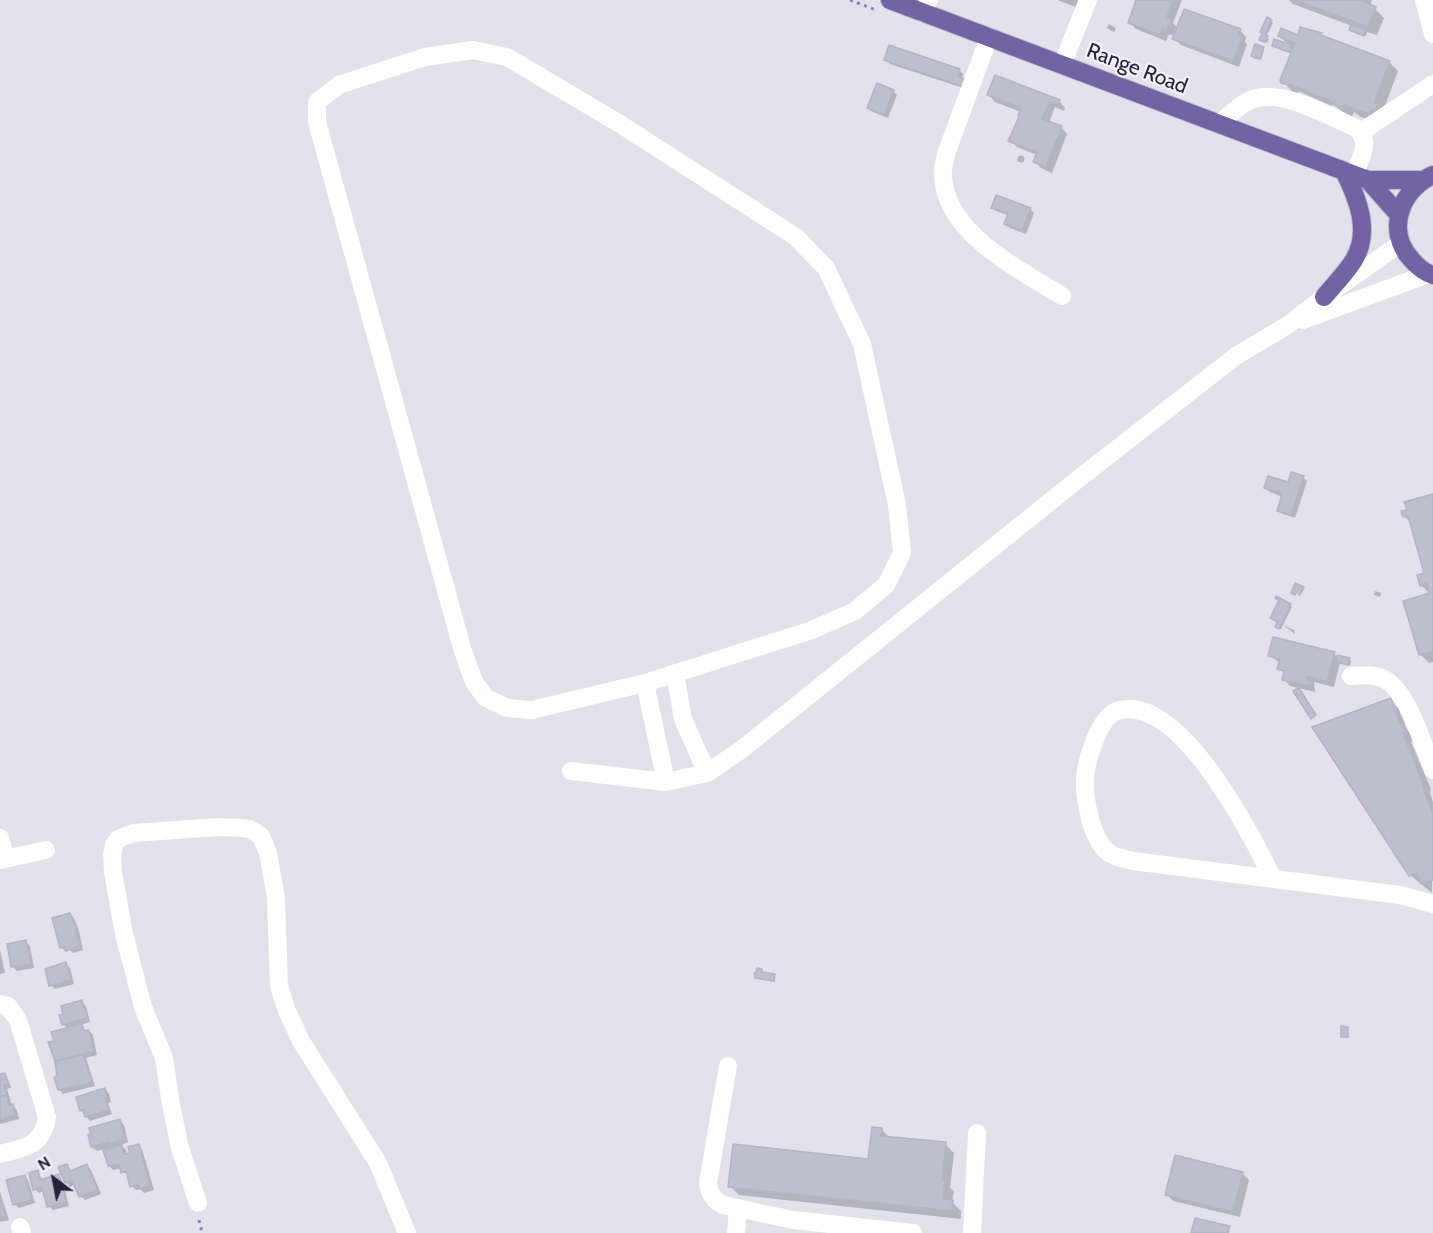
<!DOCTYPE html>
<style>
body{margin:0}
#map{position:relative;width:1433px;height:1233px;overflow:hidden;background:#e2e1ec;font-family:Cabin,sans-serif}
canvas{display:block}
.north{position:absolute;left:24px;top:1149px;width:60px;height:60px;-webkit-text-stroke:4px #f2f2f9;paint-order:stroke;rotate:328deg;font-size:16px;font-weight:700;line-height:24px;text-align:center;color:#27213e}
.north::after{content:'';display:block;margin:auto;width:21px;height:27px;background:#27213e;clip-path:polygon(50% 0,100% 100%,50% 72%,0 100%)}
</style>
<div id="map">
<canvas width="1433" height="1233"></canvas>
<div class="north">N</div>
</div>
<script>
const c = document.querySelector('canvas').getContext('2d');
c.lineJoin = 'round';
function fill(path, color) { c.fillStyle = color; c.fill(path, 'evenodd'); }
function stroke(path, color, width, dash) { c.strokeStyle = color; c.lineWidth = width; c.lineCap = dash ? 'butt' : 'round'; c.setLineDash(dash || []); c.stroke(path); }
function label(font, color, halo, rows, align = 'center') {
  c.font = font + ' Cabin,sans-serif'; c.lineWidth = 4.5; c.setLineDash([]); c.textBaseline = 'middle'; c.strokeStyle = halo; c.fillStyle = color; for (const [text, x, y, turn = 0] of rows) {
    c.save(); c.translate(x, y); c.rotate((+turn || 0) * Math.PI / 180); c.textAlign = isNaN(turn) ? turn : align; if (halo) c.strokeText(text, 0, 0); c.fillText(text, 0, 0); c.restore();
  }
}
fill(new Path2D(`
 M1057,0h40l-5,13z
 M1138,0h44l-9,23 5,5 62,2 6,7 -1,5 2,2 -8,23 -58,-22 -7,-7 1,-2 -6,-2 -3,7 -30,-12 -7,-7z
 M1289,0h83l-2,7 5,2 9,9 -7,17 -10,-3 -1,4 -13,-5 -1,-5 -59,-22z
 M1271,21l2,2 -7,14 3,2 -2,4 -6,-4z
 M1109,24l7,4 -2,4 -7,-4z
 M1313,31l12,7 64,24 9,9 -19,51 -18,-5 -7,-5 -2,5 -7,-3 -12,-10 -1,2 -34,-15v2l-6,-2 -9,-9 9,-28 -19,-8h17l-11,-10 20,1z
 M1263,48l1,2 -3,10 -8,-4z
 M886,60l73,10 4,4 -1,6 4,9 -76,-25z
 M893,91l4,4 -9,23 -15,-6 -4,-4z
 M989,95l70,6 6,7 -1,3 -9,-4 -6,16 12,4 6,7 -15,39 -11,-5 -6,-6 2,-7 -20,-8 -7,-7 11,-28 -26,-10z
 M1017.5 159a3.5 3.5 0 1 1 7 0a3.5 3.5 0 1 1-7 0Z
 M993,207l37,2 4,4 -8,21 -16,-6 -5,-4 4,-8 -12,-5z
 M1303,477l4,4 -12,37 -12,-4 -4,-4 4,-13 -13,-5 -4,-4 23,-4z
 M1433,495v167l-4,1 -9,-9 11,-59 -10,-10 5,-11 -14,-50 -8,-8z
 M1375,591l6,2 -1,4 -6,-2z
 M1290,606l2,1 -9,18 11,5 1,4 -12,-9 -2,4 -3,-1z
 M1334,654l4,4 11,1 2,2 -1,5 -10,-3 -6,24 -20,-5 1,10 -25,-6 -6,-7 1,-5 -6,-6 1,-5 -10,-7z
 M1390,700l9,9 8,21 4,4 3,7 -3,1 20,47 -1,4 3,9 -1,91 -22,-18z
 M70,914l4,4 5,13 4,19 -10,3 -3,-3 -4,2 -4,-4z
 M26,942l4,4 4,22 -17,3 -4,-4z
 M0,949l5,24 -5,1z
 M66,964l4,4 4,16 -19,5 -4,-4z
 M758,970l3,1 2,2 11,2 1,7 -17,-3 -3,-6z
 M82,1002l4,4 4,16 -10,3 6,7 3,-1 4,4 4,20 -11,3 9,28 -32,8 -4,-5 -2,-27 -7,-18 6,-2 12,-13 -5,-5z
 M4,1075l4,4 3,9 -4,1 5,17 5,4 2,9 -19,5v-48z
 M105,1089l4,5 2,8 -3,1 4,11 -22,7 -9,-11z
 M120,1121l4,4 4,17 -7,3 5,5 1,5 5,-1 6,-9 4,4 12,41 -10,3 -4,-4 -4,1 -4,-4 -3,-11 -6,-3 -1,-4 -9,2 -4,-4 -4,-17 -8,2 -5,-4 -2,-11z
 M881,1129l9,9 55,6 9,9 -4,35 4,3 -2,11 9,9v8l-222,-24 -9,-9 139,-26z
 M1176,1157l67,17 6,6 -9,37 -67,-16 -6,-7z
 M67,1166l5,6 15,-6 4,4 10,24 -16,6 -5,-4 -5,-12 -5,3 -4,-5z
 M37,1172l6,8 15,-4 4,4 7,26 -16,4 -4,-4 -5,-15 -5,2 -4,-4z
 M24,1176l4,4 7,23 -16,5 -4,-4z
 M0,1192l9,28 -9,2z`), '#0003');
const building = new Path2D(`
 M1136,0h37l-6,17 4,2 -4,11 -5,-2 -2,7 -32,-12z
 M1295,0h65l16,7 -8,20z
 M1184,9l57,20 -3,6 4,2 -9,24 -61,-22z
 M1267,17l5,3 -7,15 3,1 -3,6 -6,-2 3,-7 -2,-1z
 M1351,25l15,5 -2,6 -15,-6z
 M1300,27l22,6 -1,2 69,26 -16,42 4,1 -3,7 -4,-1 -1,4 -12,-4 -1,1 -12,-7 -2,5 -9,-4 1,-4 -1,2 -10,-6 -1,1 -34,-14v1l-8,-2 -1,-3 15,-37 -17,-7 3,-8 17,7z
 M1274,39l17,6 -2,7 -17,-6z
 M1255,44l9,3 -5,12 -8,-3z
 M889,45l71,24 -2,8 6,2 -2,7 -78,-26z
 M995,75l65,25 -3,5 -8,-3 -7,17 20,7 -16,41 -13,-5 4,-10 -29,-11 11,-24 -1,-1 3,-8 -34,-13z
 M877,83l17,7 -10,25 -17,-7z
 M996,195l35,13 -9,23 -18,-7 4,-10 -17,-6z
 M1291,472l13,4 -13,39 -14,-4 5,-17 -18,-6 4,-12 20,6z
 M1433,494v157l-14,4 -16,-54 27,-8 -3,-10 -7,3 -3,-11 7,-2 -16,-57 -5,1 -2,-6 6,-1 -3,-8z
 M1295,583l9,4 -4,8 -4,-3 -1,3 -4,-2z
 M1276,596l15,8 -12,25 -4,-2 2,-5 -7,-4 9,-18 -4,-2z
 M1273,637l62,15 -8,30 -20,-6v4l3,1 -2,5 -26,-6 2,-9 -7,-2 3,-10 -12,-3z
 M1337,655l13,3 -2,7 -12,-3z
 M1299,688l17,27 -5,4 -18,-28z
 M1391,698l9,26 2,-1 4,9 -3,1 20,51h-1l11,31v65l-11,4 -5,-11 -8,3 -97,-149z
 M70,913l6,14 -1,1 5,18 -13,4 -1,-3 -6,1 -8,-30z
 M26,940l5,24 -20,3 -4,-23z
 M66,962l5,18 -22,6 -4,-17z
 M757,968l5,1v3l13,2 -1,7 -19,-3 -1,-5h2z
 M82,1000l5,18 -25,7 -3,-10 4,-1 -2,-8z
 M82,1024l2,7 5,-1 5,21 -39,10 -7,-19 6,-1 -3,-9z
 M1341,1026l7,1v10h-7z
 M83,1055l9,26 -4,3 -30,6 -4,-13 3,-1 -2,-14z
 M5,1073l3,11 -4,1 3,10 -7,2v-23z
 M105,1088l3,10 -3,1 4,11 -24,7 -2,-7 -3,1 -4,-14z
 M7,1095l2,10 4,-1 3,11 -16,4v-22z
 M120,1119l5,19 -15,6 -1,-2 -18,5 -3,-12 3,-1 -2,-6z
 M872,1127l10,1 -1,8 65,6 -4,38 3,1 -2,18 10,1 -1,11 -224,-24 5,-43 135,15z
 M139,1144l11,42 -11,3 -1,-4 -8,2 -4,-16 -5,2 -2,-9 -11,2 -5,-16 19,-5 2,9 6,-1 -2,-6z
 M1175,1155l68,17 -10,40 -68,-17z
 M67,1164l3,7 17,-7 11,26 -19,7 -7,-17 -7,3 -7,-16z
 M38,1170l2,10 19,-6 7,28 -19,5 -5,-20 -9,3 -4,-17z
 M25,1175l7,25 -19,5 -7,-25z
 M0,1195l6,21 -6,1z
 M1195,1218l35,8 -2,7h-37z`);
fill(building, '#bebecd');
stroke(building, '#b5b4c6', 1.5);
const major = new Path2D(`
 M890,0l478,180h53
 M1433,175c-32,14 -48,55 -22,84 6,7 13,14 22,16
 M1368,180l31,35
 M1324,297c10,-12 22,-24 30,-37 17,-29 4,-61 -10,-89`);
stroke(major, '#bebcc5', 20);
stroke(new Path2D(`
 M850,0l26,10
 M199,1220l3,13`), '#8881b1', 3, [3, 4.5]);
stroke(new Path2D(`
 M1424,0l9,34
 M923,13l6,-13
 M989,37l-43,117c-1,6 -3,12 -3,18 -1,60 76,97 119,124
 M473,50l34,7 113,67 176,113 30,31 36,76 35,161 5,48 -16,32 -31,26 -43,19 -167,53 -113,27 -25,-2 -21,-10 -12,-16 -12,-34 -145,-526v-20l22,-17 86,-28z
 M1062,65l26,-65
 M1219,124c11,-9 24,-23 38,-26 27,-7 72,18 97,29 19,13 7,30 0,48
 M1361,132l72,-48
 M1303,320l125,-46
 M675,673l8,46 24,54
 M1351,676c11,-1 23,-2 33,3 24,12 39,66 49,91
 M645,683l21,99
 M571,771l95,11 41,-9 34,-23 336,-270 159,-124 52,-31 36,-28 77,-54
 M0,838l6,20
 M0,860l46,-10
 M1273,879c-21,-43 -94,-188 -156,-168 -18,6 -31,50 -32,68 -1,20 7,65 26,75 6,4 15,5 22,7l267,34 33,9
 M0,1004l8,2 10,14 29,97c-4,29 -23,31 -47,37
 M728,1066l-20,117c1,10 5,17 15,22l70,15 120,13
 M198,1203l-18,-55 -9,-43 -7,-47 -21,-51 -19,-73 -11,-62 -1,-18 2,-9 4,-6 15,-6 86,-6 23,1 8,1 11,7 7,17 8,45 3,88 8,25 14,30 77,122 29,70
 M20,1227l2,6
 M736,1233l2,-25
 M972,1233l5,-100`), '#fff', 18);
stroke(major, '#7164a4', 18);
label('21px', '#27213e', '#f2f2f9', [
 ["Range Road",1137,69,21]
]);
</script>
